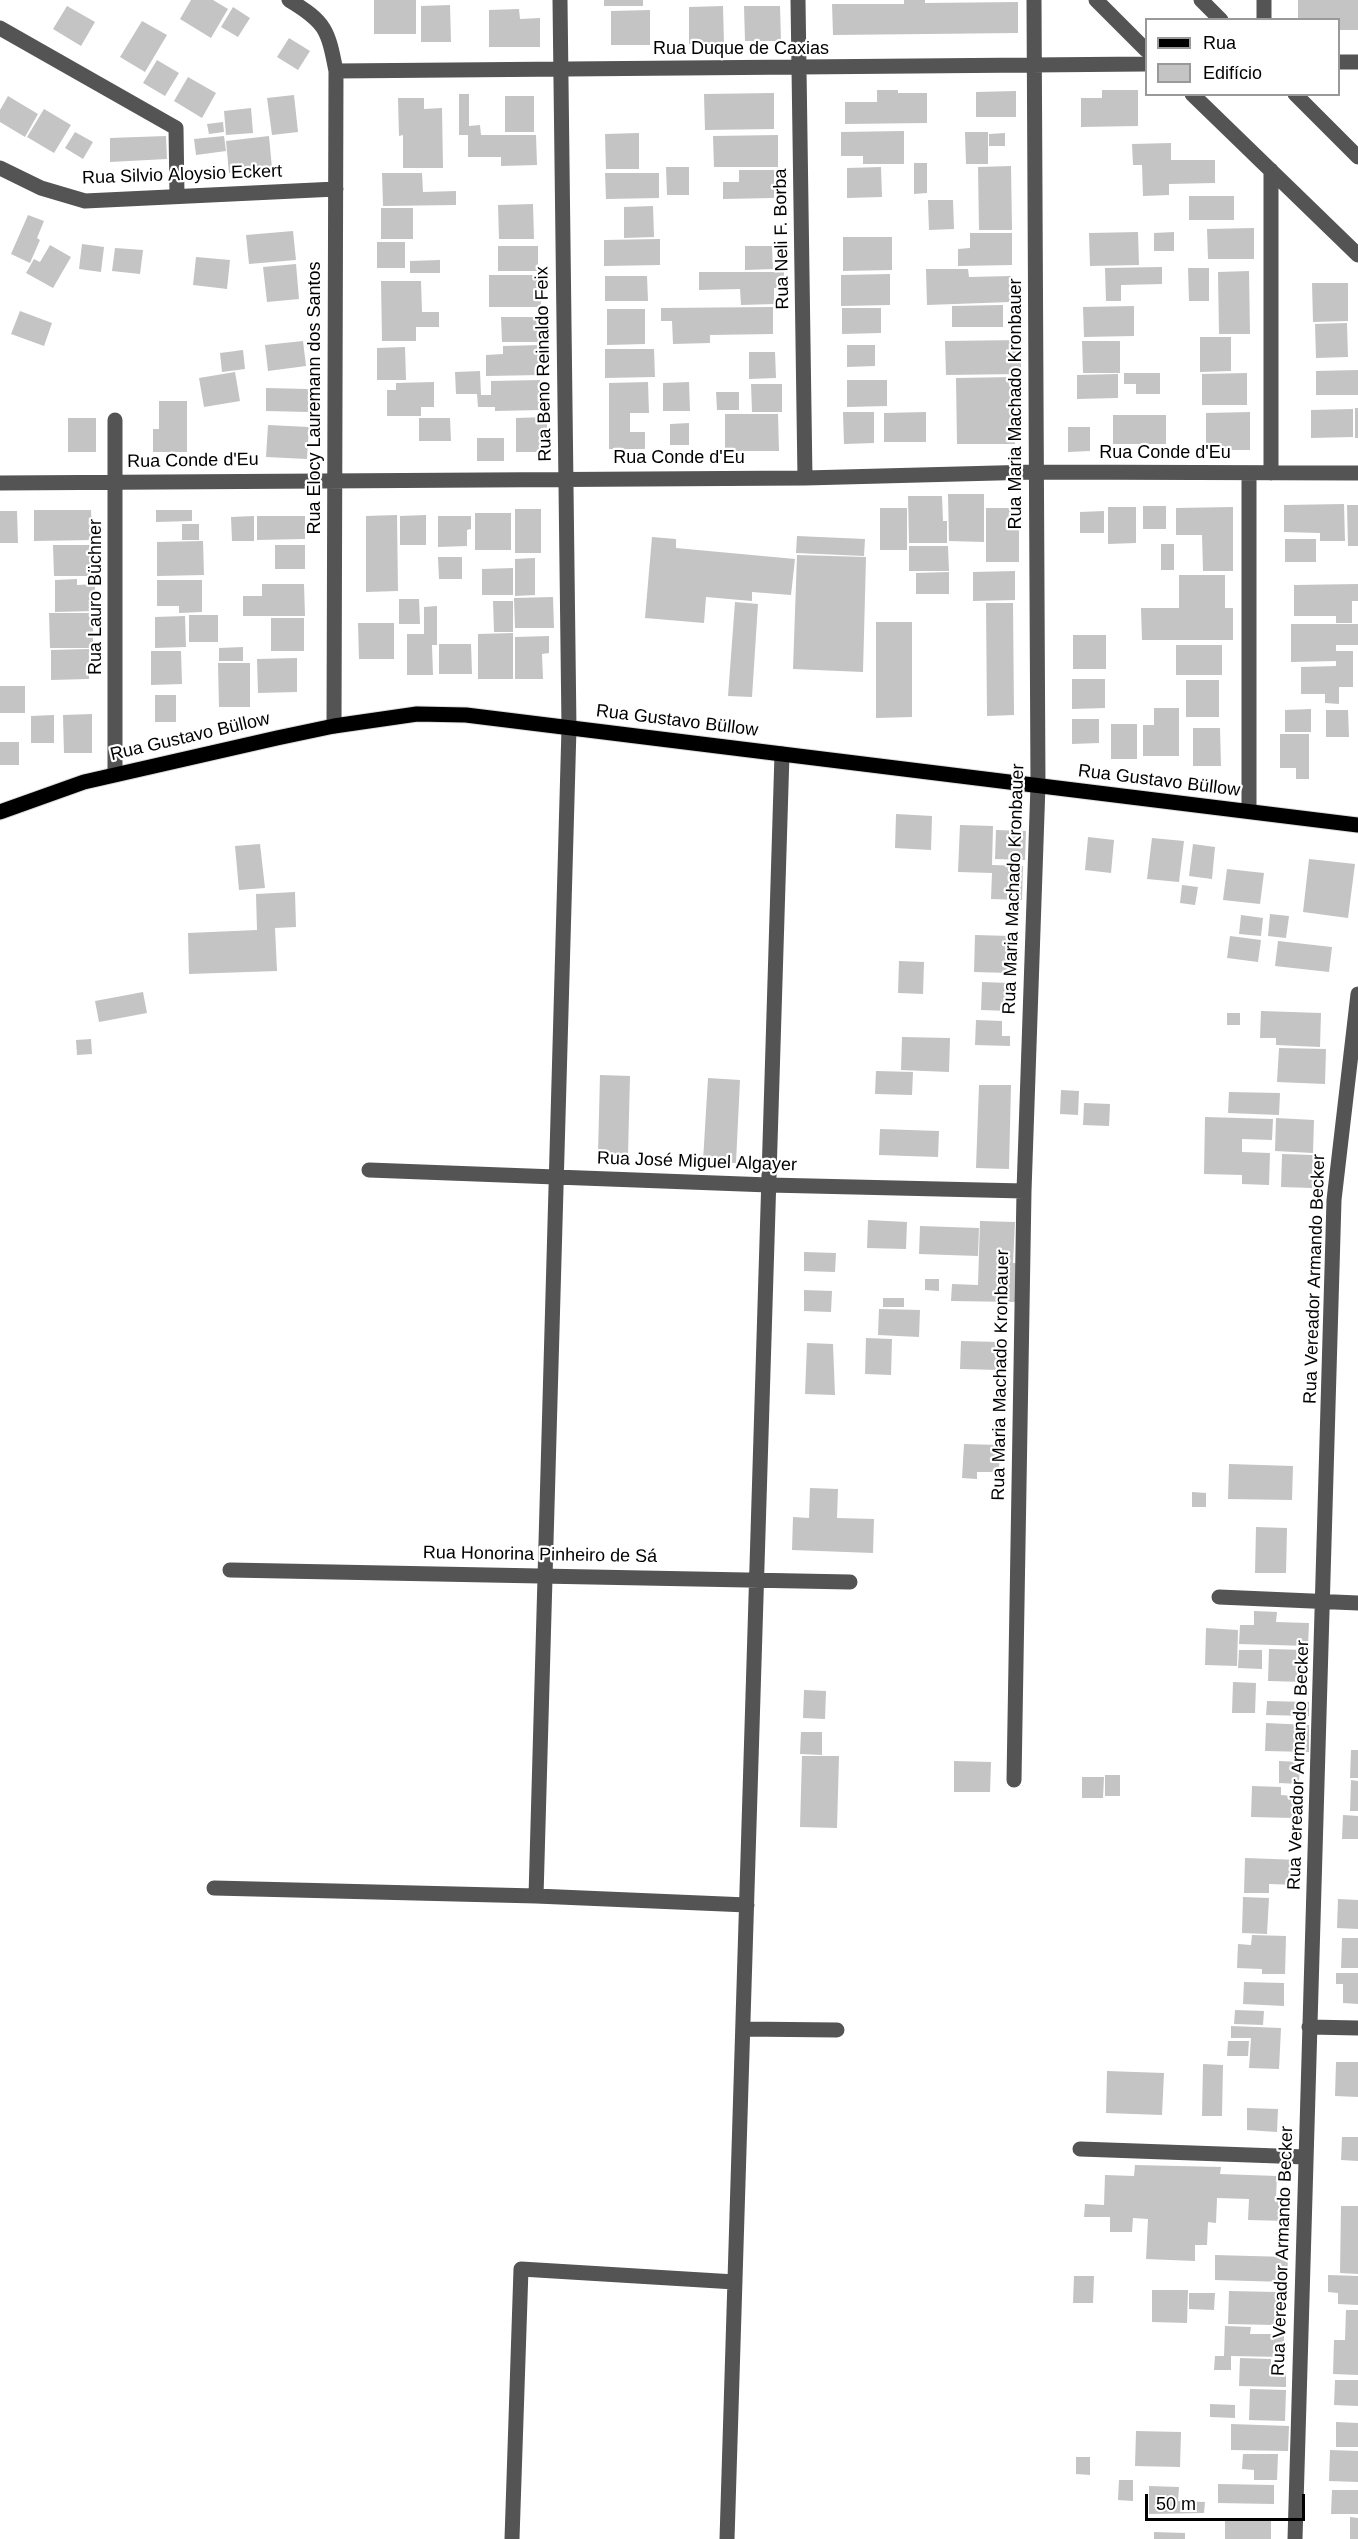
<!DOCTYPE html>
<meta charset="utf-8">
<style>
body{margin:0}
#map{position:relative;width:1358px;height:2539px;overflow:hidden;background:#fff;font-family:Helvetica,sans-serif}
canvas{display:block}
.legend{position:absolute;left:1145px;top:18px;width:195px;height:78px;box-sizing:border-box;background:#fff;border:2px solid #999;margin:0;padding:8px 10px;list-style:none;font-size:18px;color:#000}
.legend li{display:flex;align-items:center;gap:12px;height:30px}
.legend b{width:30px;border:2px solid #999}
.scale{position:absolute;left:1145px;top:2494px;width:160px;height:27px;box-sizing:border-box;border:3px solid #000;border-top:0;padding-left:8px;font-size:18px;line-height:21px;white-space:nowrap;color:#000;-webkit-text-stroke:4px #fff;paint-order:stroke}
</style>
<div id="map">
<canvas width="1358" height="2539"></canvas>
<ul class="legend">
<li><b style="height:8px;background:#000"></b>Rua</li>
<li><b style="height:16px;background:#c4c4c4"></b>Edifício</li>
</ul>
<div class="scale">50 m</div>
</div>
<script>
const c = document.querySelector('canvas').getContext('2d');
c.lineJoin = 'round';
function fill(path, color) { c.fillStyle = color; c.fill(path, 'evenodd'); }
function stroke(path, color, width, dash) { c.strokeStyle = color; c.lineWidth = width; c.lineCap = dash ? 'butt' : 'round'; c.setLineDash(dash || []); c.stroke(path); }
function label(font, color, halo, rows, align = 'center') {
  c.font = font + ' Helvetica,sans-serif'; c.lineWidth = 4.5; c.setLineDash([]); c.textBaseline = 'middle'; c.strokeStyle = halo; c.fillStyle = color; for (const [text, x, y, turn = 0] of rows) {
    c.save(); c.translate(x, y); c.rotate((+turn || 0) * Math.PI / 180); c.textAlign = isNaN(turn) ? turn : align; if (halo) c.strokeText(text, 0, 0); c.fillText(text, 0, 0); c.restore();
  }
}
fill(new Path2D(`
 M191,0h22l15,9 -17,29 -31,-19z
 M374,0h42v34h-42z
 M604,0h39v6h-39z
 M904,0h21v3l93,-1v31l-185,2 -1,-31h72z
 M1298,0h60v30h-20v-10h-40z
 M450,5l1,37h-30v-36z
 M67,6l28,16 -14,24 -28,-17z
 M723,6l1,38h-35v-37z
 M744,6h36l1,35h-36z
 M233,7l17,11 -12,19 -17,-10z
 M519,9l1,10 20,-1v29h-51v-37z
 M650,10v35h-39v-34z
 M142,21l25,14 -22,37 -25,-15z
 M289,38l21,13 -12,19 -21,-13z
 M157,60l22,13 -14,23 -22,-13z
 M188,77l28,16 -14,25 -28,-17z
 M877,90h21v3h29v30l-82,1v-22h32z
 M1102,90h36v36l-57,1v-29h21z
 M1016,91v26h-40v-25z
 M774,93v36l-69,1 -1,-36z
 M459,94h10v32l11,-1 1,10h55l1,30 -36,1v-9h-33v-22h-9z
 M294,95l4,37 -26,3 -5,-37z
 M8,96l30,18 -13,23 -25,-15v-12z
 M505,96h29v36h-29z
 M398,98h26v11l18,-1 1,60h-40v-33l-4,1z
 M251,108l2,25 -27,2 -2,-24z
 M44,109l27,16 -17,28 -27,-16z
 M223,122l1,10 -15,2 -2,-10z
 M904,131v33h-41v-8h-22v-24z
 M75,132l18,10 -10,17 -18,-11z
 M965,132h23v32h-22z
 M639,133v36h-33l-1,-35z
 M1005,133v13h-16v-12z
 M778,135v32h-64l-1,-31z
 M166,136l1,23 -57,3v-24z
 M224,136l2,15 -30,4 -2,-16z
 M269,136l3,32 -43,5 -3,-32z
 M1171,143v17h44v23l-46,1v11l-26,1 -1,-31h-9l-1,-21z
 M914,163h13v30l-13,1z
 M1011,166l1,64h-33l-1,-63z
 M666,167h23v28h-22z
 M881,167l1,30 -35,1v-30z
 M739,170h35v28l-51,1v-17h16z
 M382,173h40l1,19 33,-1v14l-73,1z
 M605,173h54v25l-53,1z
 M1189,196h45v24h-45z
 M928,200h25l1,29 -25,1z
 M533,204l1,35h-35l-1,-34z
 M653,206l1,31 -30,1v-31z
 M381,208h32v31h-32z
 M28,215l16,6 -7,17 3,2 -10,23 -19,-9z
 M1254,228v31h-46l-1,-30z
 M293,231l3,29 -47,4 -3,-29z
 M1138,232l1,33 -49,1 -1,-33z
 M1174,232v19h-20v-18z
 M970,233h42v32l-54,1v-17l12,-1z
 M843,237h49v33l-49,1z
 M660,239v26l-56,1v-26z
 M377,242h28v26h-28z
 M82,244l22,3 -3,25 -22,-3z
 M50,245l21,12 -18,31 -27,-15 8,-14 6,3z
 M498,246h40v25h-40z
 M745,246h27l1,23 -28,1z
 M115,248l28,2 -3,24 -28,-3z
 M196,257l34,3 -3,29 -34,-4z
 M440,260v13h-30v-12z
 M296,264l3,35 -32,3 -4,-35z
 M1162,267v17l-41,1v16h-15l-1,-33z
 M1188,268h21v33h-20z
 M926,269h42l1,8 42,-1v26l-84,3z
 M1249,271l1,63h-31l-1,-62z
 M699,272h85v16h-10v16l-33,1 -1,-16 -41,1z
 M890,274v31l-49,1v-31z
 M489,275h51l1,32h-52z
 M605,276h42l1,25h-43z
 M381,281h40l1,31h17v15h-23v14h-34z
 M1312,283h36v38l-35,1z
 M1003,305v22h-51v-21z
 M1134,306v30l-50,1 -1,-30z
 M773,307v27l-63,1v8l-37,1 -1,-23h-11v-13z
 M842,308h39v25l-39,1z
 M607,309h38v35l-38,1z
 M20,311l32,12 -8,23 -33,-12z
 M501,317h40v25h-39z
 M1347,323l1,34 -32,1 -1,-34z
 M1200,337h31v34l-31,1z
 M1021,340v34l-75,1 -1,-34z
 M303,341l3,25 -38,5 -3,-26z
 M1082,341h38v32h-37z
 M541,345v30l-55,1v-21l17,-1v-8z
 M847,345h28v21l-28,1z
 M405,347l1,33h-29v-32z
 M605,349h49l1,28 -50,1z
 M243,350l2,19 -23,3 -2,-19z
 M749,352h26l1,26 -27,1z
 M1358,370v25h-42v-24z
 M480,371l1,24h10v-14l49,-1 1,30 -46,1v-4h-17l-1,-13h-21l-1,-22z
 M235,372l5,29 -36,6 -5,-29z
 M1124,373h36v21h-24v-10h-12z
 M1247,373v32h-45v-31z
 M1118,374v24l-41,1v-24z
 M1014,377l1,67h-58l-1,-66z
 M847,380h40v26l-40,1z
 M434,382v25h-13v9h-34v-26h9v-7z
 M648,382l1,31h-19v19h15v17h-36v-66z
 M689,382l1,29h-27v-28z
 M751,384h31v28h-30z
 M266,388l42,1v23l-42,-1z
 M716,392h23v18h-22z
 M159,401h28v51h-34v-23h6z
 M1355,408h3v30h-3z
 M1353,409v28l-42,1v-28z
 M843,412h31v31l-30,1z
 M926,412v30h-42v-29z
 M1250,412v38h-44v-37z
 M725,414h53l1,37h-54z
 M1113,415h53v29h-53z
 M547,417v35h-31v-34z
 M68,418h28v34h-28z
 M419,418h31l1,23h-32z
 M689,423v22h-19v-21z
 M268,425l41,2 -2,32 -41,-2z
 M1068,427h22v24l-22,1z
 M477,438h27v23h-27z
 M948,494h36v48l-35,-1z
 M908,496h34l1,25h4v22h-38z
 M1344,504l1,37h-25v-8l-36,-1v-27z
 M1347,505h11v41h-10z
 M1143,506h23v23h-23z
 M1108,507h28v36l-28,1z
 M1233,507v64h-30l-1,-36h-26v-27z
 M880,508h27v42h-27z
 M986,508h33v54h-33z
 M515,509h26v44h-26z
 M34,510h57l1,30 -58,1z
 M156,510h36v11l-36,1z
 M0,511h17l1,32h-18z
 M1104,511v22h-24v-21z
 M475,513h36v37h-36z
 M397,515l1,76 -32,1v-76z
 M426,515v30h-26v-29z
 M254,516v25h-22l-1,-24z
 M257,516h48v23l-48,1z
 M438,516h33v13l-4,1v16l-29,1z
 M182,524h17v16h-17z
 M797,536l68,3 -1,17 -68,-3z
 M652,537l24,2v9l119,11 -4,36 -39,-3v9l-46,-4 -2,26 -59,-5z
 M1285,539h31v23h-31z
 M203,541l1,34 -47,1v-34z
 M1161,544h13v26h-13z
 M53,545h39l1,31h-39z
 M275,545h30v24h-30z
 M909,546h39l1,25h-40z
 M797,555l69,2 -3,115 -70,-3z
 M438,557h24v22h-23z
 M535,558v37l-20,1v-37z
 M513,568v27h-31v-26z
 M1015,571v29l-42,1v-29z
 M949,572v22h-33v-21z
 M1179,575h46v33h8v32h-91l-1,-32h38z
 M77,579v6l18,-1v27l-40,1v-32z
 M157,580h45v32l-23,1v-7h-22z
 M262,584h42l1,32h-62v-20h19z
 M1358,584v17h-6v22h-16v-7h-42v-31z
 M553,597l1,31h-39l-1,-30z
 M399,599h20l1,25h-21z
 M493,601h20v31h-19z
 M735,602l23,2 -6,93 -24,-1z
 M986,603h27l1,112 -27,1z
 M437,606v39h-5l1,30h-26v-41h17v-27z
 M49,613h44v35h-43z
 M189,615h29v27h-29z
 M185,616l1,31 -31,1v-31z
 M271,618h33v33h-33z
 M876,622h36v95l-36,1z
 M358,623h36v36h-35z
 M1291,624h67v21h-22v6h17v36h-14v17l-14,-1v-9h-24v-27l35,-1v-5l-45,1z
 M513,633v46h-35v-45z
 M1073,635h33v34h-33z
 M549,636v17l-7,1 1,25h-28v-42z
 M439,644h32l1,30h-33z
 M1176,645h46v30h-46z
 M243,647v14h-24v-13z
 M89,649v30l-38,1v-30z
 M151,651h30l1,33 -31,1z
 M297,658v34l-39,1 -1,-34z
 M218,663h32v44h-31z
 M1072,679h33v29l-33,1z
 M1186,680h33v37h-33z
 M0,686h25v27h-25z
 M155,695h21v27h-21z
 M1154,708h25v48h-36v-31h11z
 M1311,709v23h-26v-22z
 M1326,710h22l1,27h-23z
 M92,714v39h-28l-1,-38z
 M54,715v28h-23v-27z
 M1072,719h27v24l-27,1z
 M1111,724h26v35h-26z
 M1193,728h27l1,38h-28z
 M1280,734h29v45h-13v-11h-16z
 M0,742h19v23h-19z
 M896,814l36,2 -1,34 -36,-2z
 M960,825l33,1 -1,39 31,1 -1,34 -31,-1 1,-26 -34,-1z
 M996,830l30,1 -1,29 -30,-1z
 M1088,837l26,3 -3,33 -26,-3z
 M1152,838l32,3 -5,41 -32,-3z
 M260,844l5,44 -26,2 -4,-44z
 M1193,844l22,3 -3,32 -23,-3z
 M1309,859l46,5 -7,54 -45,-6z
 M1227,869l37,4 -4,31 -37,-4z
 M1182,885l16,2 -3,18 -15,-2z
 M295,892l1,35 -21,1 2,43 -88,3 -1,-41 69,-3 -1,-36z
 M1270,914l19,2 -3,22 -18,-2z
 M1241,915l22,3 -2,18 -22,-2z
 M975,935l36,1 -1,37 -36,-1z
 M1230,936l31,4 -3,22 -31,-4z
 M1278,941l54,6 -3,25 -54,-6z
 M899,961l25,1 -1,32 -25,-1z
 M982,982l28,1 -1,28 -28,-1z
 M143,992l4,21 -48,9 -4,-21z
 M1261,1011l60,2 -1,34 -44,-2v-7h-16z
 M1227,1013h13v12h-13z
 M976,1020l26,1v15h8v10l-35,-1z
 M902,1037l48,1 -1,34 -48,-2z
 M91,1039l1,15 -15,1 -1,-15z
 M1279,1048l47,1 -1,35 -48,-2z
 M876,1071l37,1 -1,23 -37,-1z
 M600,1075l30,1 -2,79 -30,-1z
 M708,1078l32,2 -4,83 -33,-2z
 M979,1085h32l-2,84 -33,-1z
 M1061,1090l18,1 -1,24 -18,-1z
 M1229,1092l51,1 -1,22 -51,-2z
 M1084,1103l26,1 -1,22 -26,-1z
 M1205,1117l68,2 -1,21 -30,-1v13l28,1 -1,32 -27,-1v-9l-38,-1z
 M1276,1118l38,2 -1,33 -38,-2z
 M880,1129l59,2 -1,26 -59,-2z
 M1282,1154l31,1 -1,33 -31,-1z
 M868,1220l39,2 -1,27 -39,-1z
 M980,1221l35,1 -2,41h6l-1,39 -67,-1 1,-17 26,1z
 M920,1226l59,2 -1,28 -59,-2z
 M804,1252l32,1 -1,19 -31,-1z
 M925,1279h14v12l-14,-1z
 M804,1290l28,1 -1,21 -27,-1z
 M883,1298h21v9h-21z
 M879,1309l41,1 -1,27 -41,-2z
 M866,1338l26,1 -1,36 -26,-1z
 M961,1341l38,1v28l-39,-1z
 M807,1343l26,1 2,51 -30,-1z
 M964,1444l36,1 -1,27h-22v7l-15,-1z
 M1229,1464l64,2 -1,34 -64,-1z
 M810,1488l28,1 -1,29 37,1 -1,34 -81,-3 1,-33 16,1z
 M1192,1492l14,1v14h-14z
 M1256,1527l31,1 -1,45h-31z
 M1254,1611l23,1 -1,10 33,1 -1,23 -69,-2 1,-19h14z
 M1206,1628l32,2 -1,36 -32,-1z
 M1269,1649l37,1 -1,32 -37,-1z
 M1239,1650h23v19l-24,-1z
 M1233,1682l23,1 -1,30h-23z
 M804,1690l22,1 -1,28 -22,-1z
 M1267,1701l42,1v14l-43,-1z
 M1266,1723l43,2v27l-44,-1z
 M801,1732h21v23l-22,-1z
 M1351,1750h7v28h-8z
 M802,1756h37l-2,72 -37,-1z
 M954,1761l37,1 -1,30h-36z
 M1279,1761l21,1 -1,22 -20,-1z
 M1105,1775h15v21h-15z
 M1082,1777h22l-1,21h-21z
 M1351,1780l7,1v30h-8z
 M1252,1786l29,1v8l13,1 -1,22 -42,-1z
 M1343,1815l15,1v23h-16z
 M1245,1858l55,2 -1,25 -30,-1v9h-25z
 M1243,1897l26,1 -2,36 -25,-1z
 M1338,1899l20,1v29l-21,-1z
 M1252,1935l34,1 -1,38h-23v-5l-25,-1 1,-24 13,1z
 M1342,1938h16v30h-17z
 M1336,1973h22v31l-15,-1v-19h-7z
 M1244,1982l40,1v23l-41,-2z
 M1235,2010l29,1 -1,14 -29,-1z
 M1231,2026l50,2 -2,41 -30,-1 2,-30h-20z
 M1228,2041h21l-1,15h-21z
 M1336,2062h22v35l-23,-1z
 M1203,2064l20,1 -1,51h-20z
 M1107,2071l57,2 -2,42 -56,-2z
 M1247,2108l31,1 -1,23 -30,-2z
 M1342,2137h16v24l-17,-1z
 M1135,2165l86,2 -1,7 57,2 -1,22 10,1v22l-38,-1 1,-21 -32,-1 -1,25 -8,-1 -1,23h-12v16l-49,-2 2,-40 -15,-1 -1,14h-22v-15h-26l1,-13 19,1 1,-30 29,1z
 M1341,2206h17v68l-18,-1z
 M1215,2255l73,2 -1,25 -72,-2z
 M1328,2275l30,1v29l-20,-1v-11l-10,-1z
 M1074,2276h20l-1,27h-20z
 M1152,2290h36l-1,33 -35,-1z
 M1229,2291l47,1 -1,33 -47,-1z
 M1189,2293h26l-1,17 -25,-1z
 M1346,2310h12v65l-25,-1 1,-34h11z
 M1225,2326l26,1 -1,7h34v23l-53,-1v14h-17l1,-14h9z
 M1240,2358l31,1v13h15v15l-47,-1z
 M1335,2380h23v26l-24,-1z
 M1250,2389l36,1 -1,31 -36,-1z
 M1210,2404l25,1v13l-25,-1z
 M1336,2422l22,1v24h-22z
 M1231,2424l58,2 -1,25 -57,-1z
 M1136,2431l45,1 -1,35 -45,-1z
 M1330,2450l28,1v31l-29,-1z
 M1243,2454h35l-1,26h-23v-10l-12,-1z
 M1076,2457h14v18l-14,-1z
 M1119,2480h14v21l-15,-1z
 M1218,2484l56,1v19l-56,-1z
 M1149,2486l30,1 -1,14 27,1 -1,11 -55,1z
 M1332,2490h26v24h-27z
 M1350,2517l8,1v21h-8z
 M1225,2519l46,1v19h-46z
 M1154,2532l31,1v6h-31z`), '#c4c4c4');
const major = new Path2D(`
 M0,812l84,-30 193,-44 57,-12 83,-12 49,1 892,110`);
stroke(major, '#dbdbdb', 17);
stroke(new Path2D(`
 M289,0c37,22 39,30 47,71l-2,655
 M798,0l7,478
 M1096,0l50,50
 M1201,0l20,20
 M1264,20v-20
 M0,28l176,100 1,68
 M1338,62h20
 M336,71l810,-7
 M1192,94l166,161
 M1295,94l63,63
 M0,168l41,20 44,13 251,-12
 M1271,170v303
 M0,483l805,-5 230,-6 323,1
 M115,774v-354
 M1249,811v-338
 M369,1170l400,15 255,6
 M230,1570l620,12
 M1219,1597l139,6
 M1014,1780l10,-589 14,-406 -4,-785
 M214,1888l322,8 211,9
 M536,1896l33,-1168 -9,-728
 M1309,2027l49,1
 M743,2029l94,1
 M1080,2149l226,8
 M512,2539l9,-270 214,13
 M727,2539l55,-1785
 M1295,2539l39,-1339 24,-206`), '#545454', 15);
stroke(major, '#000', 15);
label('18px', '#000', '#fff', [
 ["Rua Duque de Caxias",741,49],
 ["Rua Silvio Aloysio Eckert",182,175,-2],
 ["Rua Neli F. Borba",782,239,-91],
 ["Rua Beno Reinaldo Feix",544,364,-91],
 ["Rua Elocy Lauremann dos Santos",315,398,-90],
 ["Rua Maria Machado Kronbauer",1016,404,-90],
 ["Rua Conde d'Eu",1165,453],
 ["Rua Conde d'Eu",679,458],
 ["Rua Conde d'Eu",193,461,-1],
 ["Rua Lauro Büchner",96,597,-90],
 ["Rua Gustavo Büllow",677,721,7],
 ["Rua Gustavo Büllow",190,737,-13],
 ["Rua Gustavo Büllow",1159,781,7],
 ["Rua Maria Machado Kronbauer",1014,889,-88],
 ["Rua José Miguel Algayer",697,1162,2],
 ["Rua Vereador Armando Becker",1315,1279,-88],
 ["Rua Maria Machado Kronbauer",1001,1375,-89],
 ["Rua Honorina Pinheiro de Sá",540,1555,1],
 ["Rua Vereador Armando Becker",1299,1765,-88],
 ["Rua Vereador Armando Becker",1283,2251,-88]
]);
</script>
